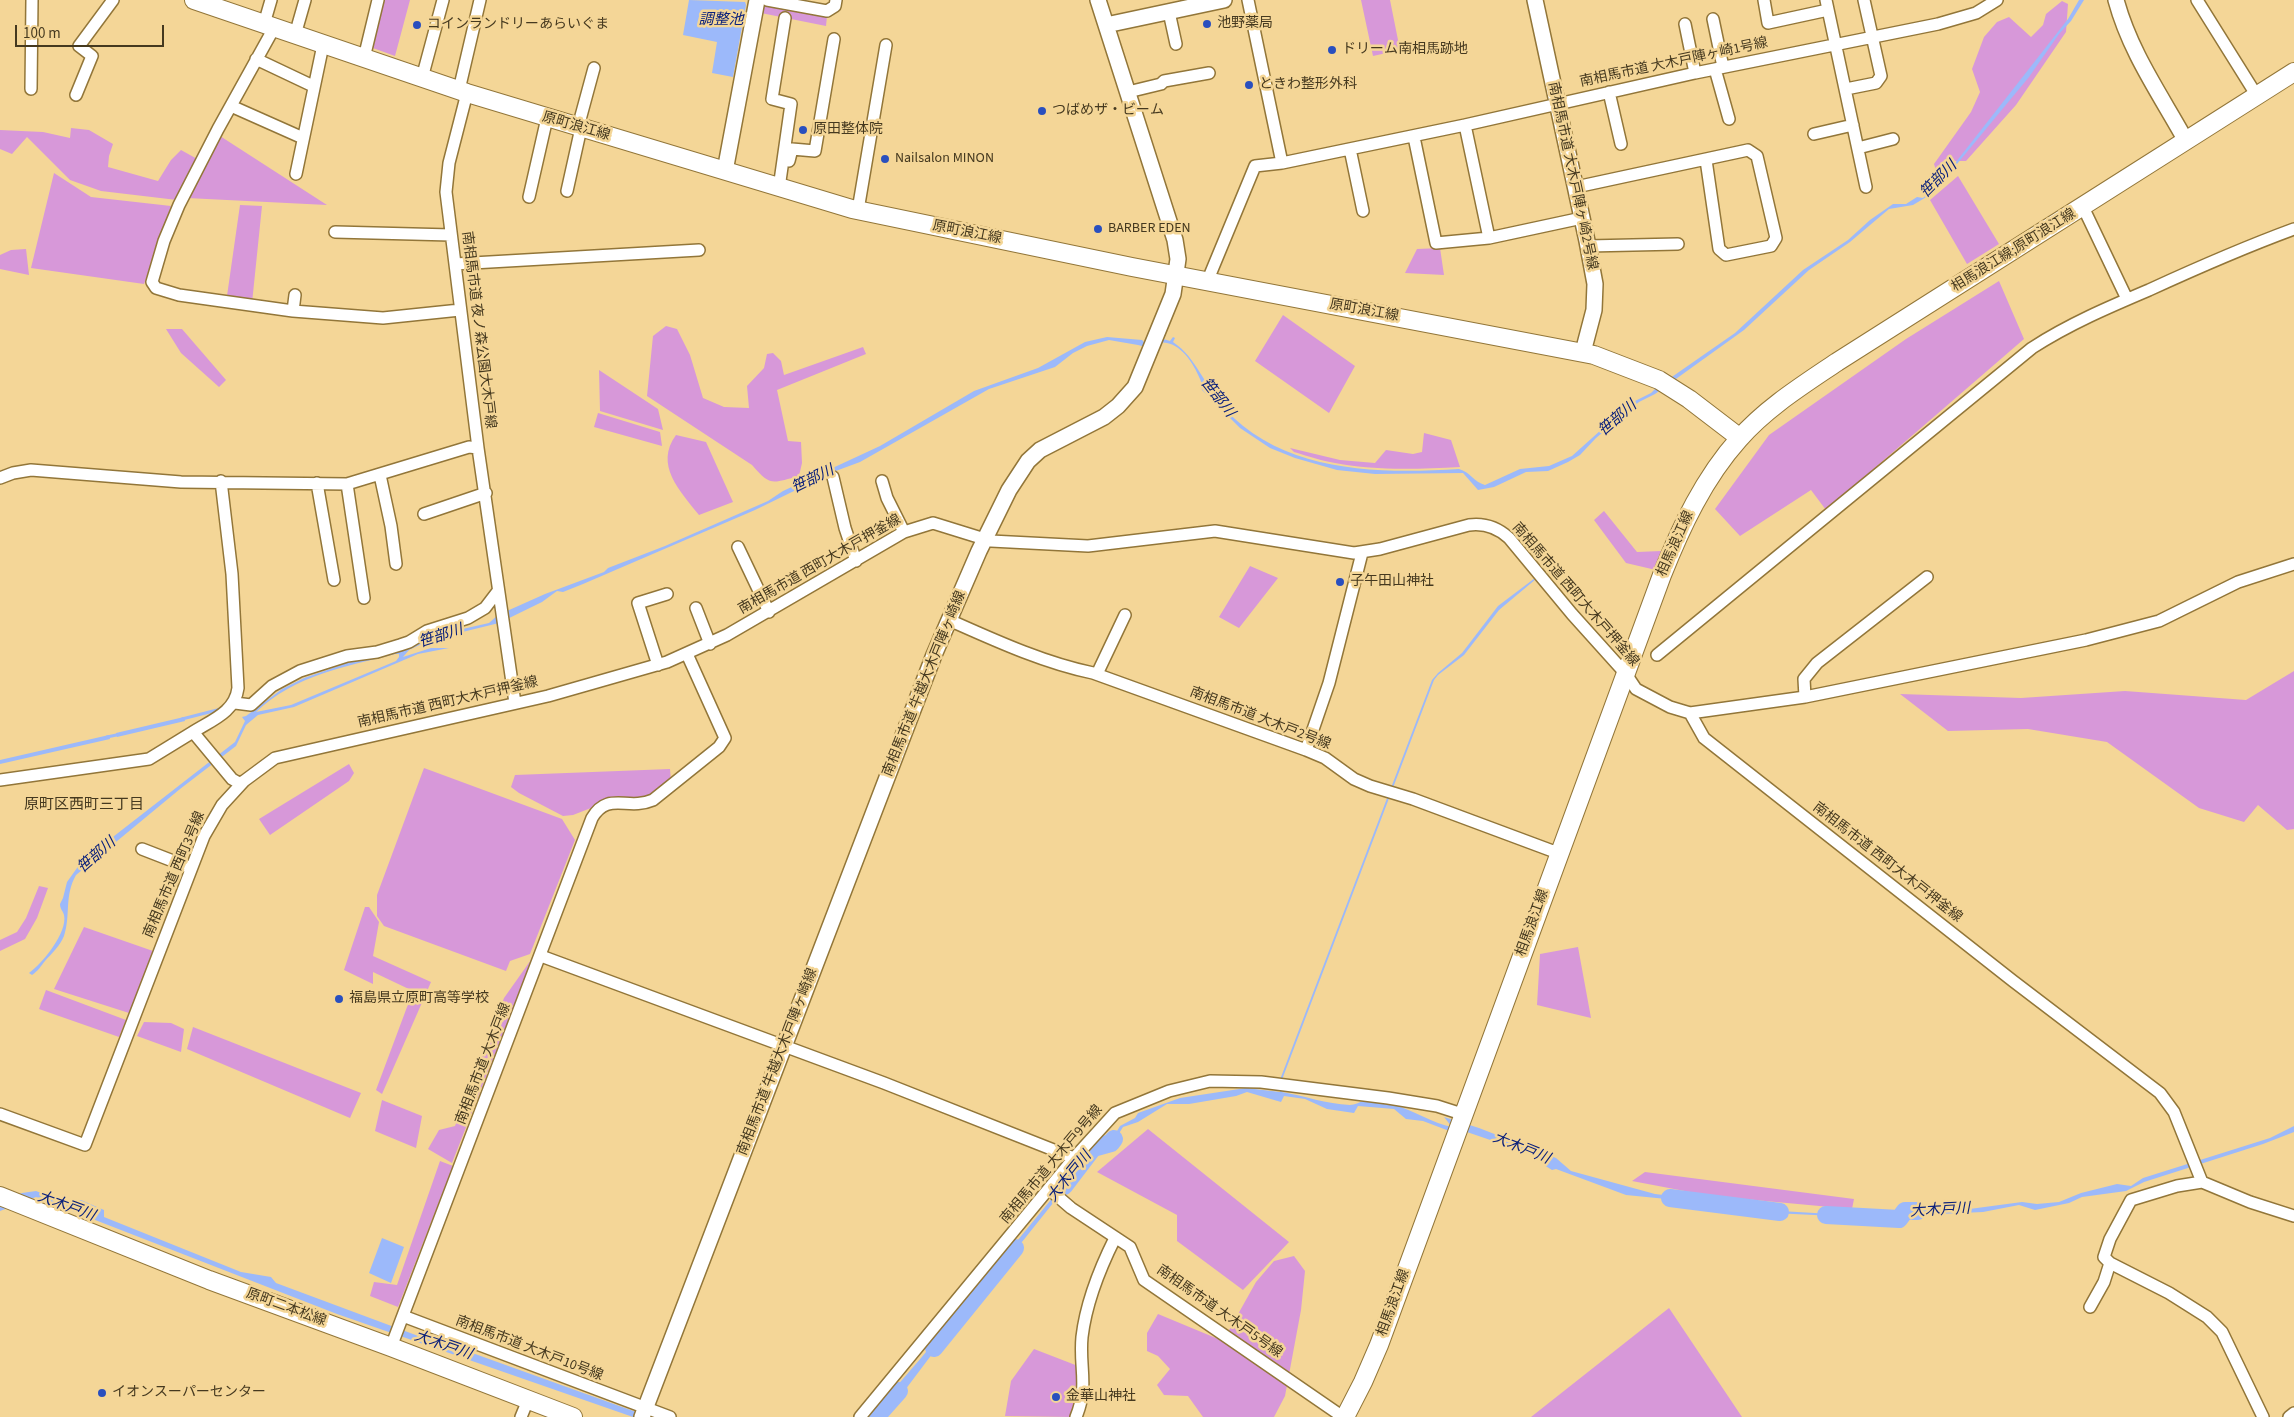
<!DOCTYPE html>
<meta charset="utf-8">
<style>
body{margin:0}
#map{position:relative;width:2294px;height:1417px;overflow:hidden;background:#f4d697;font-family:"Source Sans 3",sans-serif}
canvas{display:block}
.scale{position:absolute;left:15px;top:25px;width:149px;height:22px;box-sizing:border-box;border:2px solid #45391f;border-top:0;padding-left:6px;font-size:15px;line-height:18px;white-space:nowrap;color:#45391f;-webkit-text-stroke:4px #f4d697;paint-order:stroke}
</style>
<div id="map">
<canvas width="2294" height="1417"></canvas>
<div class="scale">100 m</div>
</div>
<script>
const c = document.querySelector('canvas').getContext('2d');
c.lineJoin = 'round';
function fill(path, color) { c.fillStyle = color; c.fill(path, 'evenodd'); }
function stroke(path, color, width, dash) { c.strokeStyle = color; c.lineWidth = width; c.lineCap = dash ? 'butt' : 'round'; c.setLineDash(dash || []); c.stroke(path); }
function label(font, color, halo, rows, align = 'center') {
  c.font = font + ' "Source Sans 3","Noto Sans JP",sans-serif'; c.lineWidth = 5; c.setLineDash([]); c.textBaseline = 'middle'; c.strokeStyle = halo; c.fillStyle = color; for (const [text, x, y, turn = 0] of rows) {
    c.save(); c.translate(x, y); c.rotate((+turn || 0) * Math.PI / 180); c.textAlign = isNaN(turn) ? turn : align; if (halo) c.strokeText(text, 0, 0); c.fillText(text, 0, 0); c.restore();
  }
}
fill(new Path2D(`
 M381,0h29l-15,56 -25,-9z
 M1361,0h29l10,50 -27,6z
 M2062,1l6,3 -2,28 -50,73 -50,56h-14l-7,7 -9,2 -2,-6 37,-52 9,-20 -8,-23 12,-32 13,-15 12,-5 22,20 12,-12 3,-11z
 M768,4l59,12 -1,10 -65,-13 1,-6z
 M71,128l18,2 24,14 -4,12 -1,11 50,14 13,-21 10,-10 18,10 -22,40 -76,-9 -31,-11 -43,-43 -15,17 -12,-5v-19l43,2 27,6z
 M220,136l107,69 -140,-7z
 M54,173l37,24 80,9 -27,78 -113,-16z
 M1958,176l41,68 -32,20 -37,-64z
 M240,205l22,1 -10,97 -25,-7z
 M1440,248l4,27 -39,-2 12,-24z
 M26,249l3,26 -29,-6v-14l11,-5z
 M1999,281l25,58 -198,171 -15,-20 -71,46 -25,-27 54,-74 137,-96z
 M1283,315l72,51 -26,47 -74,-52z
 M666,326l11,3 13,26 13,43 21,9 25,1 -2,-22 17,-18 3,-14 6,-1 8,8 3,14 79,-28 3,7 -89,36 11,51 13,1 1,21 -3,13c-27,7 -28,11 -47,-11l-105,-69 6,-60z
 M166,329h16l44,51 -7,7 -38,-34z
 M599,370l59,39 5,21 -63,-19z
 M598,413l62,19 2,14 -68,-19z
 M1424,433l27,7 9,27c-42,2 -84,4 -125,-4 -13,-2 -27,-7 -41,-11l-4,-4 50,12 35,3 11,-13 27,4 9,-2z
 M676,435l30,7 27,60 -34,13c-19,-24 -45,-50 -23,-80z
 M1604,511l33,41 24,-1 -5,19 -30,-7 -32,-43z
 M1250,566l28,12 -39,50 -20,-11z
 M2294,671v158l-7,1 -29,-25 -14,17 -45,-14 -92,-66 -79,-13 -80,2 -48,-37 121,4 104,-7 121,9z
 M349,764l5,9 -5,8 -79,54 -11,-16z
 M424,768l138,51 13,21 -45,114 -20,7 -4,10 -122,-45 -7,-10v-21z
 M670,769l1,13 -19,16 -43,3 -36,14 -10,1 -44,-23 -8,-6 4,-12z
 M39,886l9,2 -11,30 -12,21 -25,12v-11l17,-8 9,-14z
 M365,907h4l10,15 -6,34 58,26 -49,112 -6,-4 37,-99 -40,-19v12l-29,-14z
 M84,927l69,24 -24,62 -75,-24z
 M1578,947l13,71 -54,-13 3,-51z
 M533,957l-81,206 -24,-14 11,-19 16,-4 49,-128z
 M46,990l80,30 -7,17 -80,-28z
 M144,1022l27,1 13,6 -3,23 -44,-16z
 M193,1027l168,66 -11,25 -163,-69z
 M382,1100l40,16 -6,32 -41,-17z
 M1148,1129l141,113 -46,48 -66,-49v-26l-80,-43z
 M440,1161l13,5 -55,141 -28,-11 4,-14 23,3z
 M1645,1172l209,27 -2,10 -141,-13 -79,-15z
 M1294,1256l11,15 -4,39 -16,86 -11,21h-71l-15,-21 -24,-1 -7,-10 13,-16 -12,-13 -11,-5v-18l11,-19 65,27 33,-59 18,-21z
 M1669,1308l73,109h-211z
 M1034,1349l44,17 -6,51 -67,-1 6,-35z`), '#d798d9');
fill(new Path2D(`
 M689,0l56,2 1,3 -13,72 -21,-4 5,-31 -34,-7z
 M2079,0h5l-13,21 -12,13 -30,43 -96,116 -20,12 -24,4 -39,33 -41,28 -65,60 -89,64 -16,8 -43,36 -16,17 -12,7 -20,9 -22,1 -32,15 -16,3 -15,-17 -88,1 -38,-4 -42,-12 -25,-10 -30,-20 -38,-38c-1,-4 0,-8 -2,-11 -7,-17 -22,-40 -42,-36 -5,1 -10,5 -15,7l-1,-4 -4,-1 -29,-5 -22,6 -14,7 -18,14 -66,22 -129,73 -27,10 -78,38 -172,74 -20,8 -6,-1 -15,11 -43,21 -69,17 -21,10 -6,7 28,-9h18l-31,6 -124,53 -36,8 -12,10 -10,21 -56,43 -104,86c-12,21 -5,40 -12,61 -4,10 -12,17 -19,25 -4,5 -7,10 -13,14l-3,-2c13,-9 39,-41 35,-58 -1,-4 -4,-6 -4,-11l3,-6 4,-16 15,-21 153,-119 10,-21 -3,-4 4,-1 36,-27 22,-11 43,-15 31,-6 58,-22 53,-12 9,-8 47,-21 59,-22 4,-4 57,-22 103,-45 15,-10 97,-45 94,-55 64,-23 47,-26 22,-5 35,3 3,3 15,-5 10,3 3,-4 2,1 -2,4c24,16 32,45 51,66 59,65 154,66 235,61 11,3 15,13 26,16l35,-16 29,-3 23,-10 59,-53 20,-10 5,-5 79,-55 68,-63 45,-30 22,-20 23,-16h13l11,-7 6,1 18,-17 127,-162zM395,654h4v3l-3,4 -105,44 -35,7c39,-37 89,-45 139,-58z
 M1535,578l1,1 -37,31 -35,45 -26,20 -4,5 -151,397 -1,15c23,4 44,12 68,13 5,0 9,-3 14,-4 9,-2 26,3 34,5 18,6 35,17 54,21l-8,-10 35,11 77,30 15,13 84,23 66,8 8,6 171,10 2,-4 -4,-4 2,-1 62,1 60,-8 15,2 22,-2 22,-9 36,-9 14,2 12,-8 127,-40 24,-12v6l-31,12 -119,38 -18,9 -44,6 -13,6 -34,7 -16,-5 -36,7 -44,2 -32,-1 -8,6 -169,-8 -33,-9 -71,-7 -70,-26 -4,1 -8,-5 -1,-7 -79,-27 -12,1 -29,-11 -17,-2 -12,-10 -36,-3 -4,7 -27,-4 -22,-10 -21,-3 -3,6 -34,-10 -11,4 -47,8h-22l-29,18 -15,5 -10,16 -16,5 -83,104 -33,35 -23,36h-8l-2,10 -49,65 -26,19h-3l51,-59 174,-212 16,-5 9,-15 15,-8 3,-5 42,-15 66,-10 34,4 1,-15 151,-397 6,-7 24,-20 36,-47z
 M184,717l1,4 -68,16 -1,-4z
 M109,735l1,4 -110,25v-4z
 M36,1191l24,9h21l23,10v7l137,55 30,5 5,6 145,54h7l222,80h-17l-296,-103 -301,-117 -36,14v-8l22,-10z
 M382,1238l22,9 -13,36 -22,-10z`), '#9cb9fa');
stroke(new Path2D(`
 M182,719l39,-10
 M107,737l14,-3`), '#9cb9fa', 3);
stroke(new Path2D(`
 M1064,1186l29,-38 18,-5 3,-4
 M1670,1198l110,14
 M1826,1215l73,4 6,-8h13
 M934,1348l81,-100
 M876,1417l23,-26`), '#9cb9fa', 18);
const street = new Path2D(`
 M767,0l60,11 8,-5 1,-6
 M1248,0l34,163 183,-38 230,-52 243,-49 38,-11 21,-13
 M1764,0l4,23 60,-13
 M1826,0l40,187
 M2197,0l60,96
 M1169,12l7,32
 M1713,19l10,48
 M264,24l7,-24
 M1685,24l10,49
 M274,28l-56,101 -39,76 -15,36 -12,41 4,6 23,7 114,16
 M295,35l10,-35
 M364,58l14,-58
 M256,59l57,27
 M1715,69l14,50
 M422,78l21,-78
 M31,89l1,-89
 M1846,89l30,-6 5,-7 -17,-76
 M459,90l21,-90
 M1128,92l33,-8 3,-3 45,-8
 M1609,92l12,52
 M76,95l16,-39 -13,-10 34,-46
 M231,106l72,32
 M578,127l16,-59
 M1814,134l39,-9
 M1414,137l22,106 53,-5 -24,-113
 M1858,148l35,-9
 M1350,149l13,62
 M789,161l3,-12 23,2 19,-112
 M296,174l27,-129
 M1576,187l172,-37 9,6 19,82 -5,8 -45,9 -7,-6 -13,-89
 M779,188l12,-84 -19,-5 13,-81
 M567,191l14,-63
 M529,197l18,-79
 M2083,207l44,92
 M858,210l28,-165
 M335,232l116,3
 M1489,238l93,-20
 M1588,246l90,-2
 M455,264l244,-14
 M1207,282l48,-116 27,-3
 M295,295l-2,16 90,7 77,-8
 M478,448l37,255
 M380,475l11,51 5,38
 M833,477l12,51 11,33
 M0,478l13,-5 18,-3 150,12 166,2 122,-37 9,1 -32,-256 3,-29 18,-70
 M882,481l5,17 17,34
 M317,483l17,97
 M347,484l17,114
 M424,514l62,-21
 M738,547l31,65
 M696,608l14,36
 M949,620c45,20 95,43 144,53l213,77 19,8 29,21 16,7 43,13 145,54
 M1657,655l375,-307c37,-24 77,-41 117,-58 48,-22 96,-43 145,-61
 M658,665l-20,-62 29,-9
 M1097,674l28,-59
 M1805,697l-1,-18 13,-16 110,-86
 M235,703l16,2 21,-19 28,-15 47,-15 30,-4 23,-7 9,-3 18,-11 41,-13 17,-10 13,-17
 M1690,713l115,-16 281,-57 73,-19 79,-39 56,-18
 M1306,750l23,-67 33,-130
 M0,780l149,-21 44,-27
 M244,781l31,-23 273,-62 119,-34 60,-27 177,-103 29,-9 58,18 97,5 127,-15 139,22 26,-4 89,-24c15,-2 28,2 40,13l63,76 54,60 10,15 34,18 20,6 14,25 309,243 147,112 14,19 28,70 48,20 44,14
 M142,849l49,19
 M541,956l343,127 190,75
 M0,1114l85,31 119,-309 18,-31 22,-24 -5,2 -7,-4 -39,-47c19,-12 42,-20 45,-44l-6,-114 -11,-93
 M1049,1189l22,19 59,39 14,33 199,137
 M2110,1263l59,30 38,24 15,15 41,85
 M2090,1307l14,-25 6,-19 -6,-6 6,-18 21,-39 46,-14 25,-4
 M403,1316l267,101
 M391,1347l201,-529c16,-27 35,-7 61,-18l66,-53 6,-9 -38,-84
 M521,1417l7,-17
 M860,1417l214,-259 41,-45 54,-22 41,-10 51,1 127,16 49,8 25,8
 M1076,1417c13,-32 3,-49 6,-80 4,-34 18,-69 33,-99
 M2289,1417l5,-4`);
const secondary = new Path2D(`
 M1535,0l52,241 8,43 -1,26 -11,42
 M2116,0c14,52 44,94 70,141
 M1106,25l118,-25
 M725,171l32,-171
 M642,1417l292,-762 45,-104 30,-61 19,-29 12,-11 64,-33 14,-11 17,-19 38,-93 5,-35 -3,-19 -77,-240`);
const primary = new Path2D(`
 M194,0l273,93 385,116 280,58 462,88 65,25 30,19 51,39
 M0,1196l209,84 182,67 182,70
 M1345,1417l18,-35 16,-37 283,-770c19,-48 42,-97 77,-136 27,-31 64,-54 98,-77l457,-290`);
stroke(street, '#927639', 14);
stroke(secondary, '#927639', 18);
stroke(primary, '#927639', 20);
stroke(street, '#fff', 11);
stroke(secondary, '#fff', 15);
stroke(primary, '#fff', 18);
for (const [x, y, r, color] of [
 [1207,24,5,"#294fbe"],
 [417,25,5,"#294fbe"],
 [1332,50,5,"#294fbe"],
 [1249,85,5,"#294fbe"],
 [1042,111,5,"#294fbe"],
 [803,130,5,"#294fbe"],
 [885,159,5,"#294fbe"],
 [1098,229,5,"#294fbe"],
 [1340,582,5,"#294fbe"],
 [339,999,5,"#294fbe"],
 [102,1393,5,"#294fbe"],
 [1056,1397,5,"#294fbe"]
]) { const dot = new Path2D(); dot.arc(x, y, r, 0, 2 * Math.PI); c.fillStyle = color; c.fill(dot); stroke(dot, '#f4d697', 2); }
label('14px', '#45391f', '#f4d697', [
 ["池野薬局",1217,24],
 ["コインランドリーあらいぐま",427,25],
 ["ドリーム南相馬跡地",1342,50],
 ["ときわ整形外科",1259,85],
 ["つばめザ・ビーム",1052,111],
 ["原田整体院",813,130],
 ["Nailsalon MINON",895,159],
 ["BARBER EDEN",1108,229],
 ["子午田山神社",1350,582],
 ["福島県立原町高等学校",349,999],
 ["イオンスーパーセンター",112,1393],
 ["金華山神社",1066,1397]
], 'left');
label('14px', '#45391f', '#f4d697', [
 ["南相馬市道 大木戸陣ヶ崎1号線",1674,63,-12],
 ["原町浪江線",576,127,16],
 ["南相馬市道 大木戸陣ヶ崎2号線",1572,176,78],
 ["原町浪江線",967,233,11],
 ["相馬浪江線;原町浪江線",2014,251,-32],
 ["原町浪江線",1364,311,10],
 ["南相馬市道 夜ノ森公園大木戸線",478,330,83],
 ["相馬浪江線",1676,544,-66],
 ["南相馬市道 西町大木戸押釜線",820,565,-30],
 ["南相馬市道 西町大木戸押釜線",1575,595,49],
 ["南相馬市道 牛越大木戸陣ヶ崎線",925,684,-68],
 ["南相馬市道 西町大木戸押釜線",448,703,-13],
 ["南相馬市道 大木戸2号線",1260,719,21],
 ["南相馬市道 西町大木戸押釜線",1887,863,38],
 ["南相馬市道 西町3号線",175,875,-67],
 ["相馬浪江線",1533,923,-70],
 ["南相馬市道 牛越大木戸陣ヶ崎線",778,1062,-69],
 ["南相馬市道 大木戸線",484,1064,-69],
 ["南相馬市道 大木戸9号線",1052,1165,-50],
 ["相馬浪江線",1394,1303,-70],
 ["原町二本松線",286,1308,20],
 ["南相馬市道 大木戸5号線",1219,1312,35],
 ["南相馬市道 大木戸10号線",529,1349,21]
]);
label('italic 15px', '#0a207b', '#f4d697', [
 ["調整池",721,21],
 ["笹部川",1939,180,-45],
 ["笹部川",1217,398,52],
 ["笹部川",1618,419,-41],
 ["笹部川",813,480,-26],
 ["笹部川",441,637,-18],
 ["笹部川",97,856,-41],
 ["大木戸川",1521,1149,22],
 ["大木戸川",1070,1177,-51],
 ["大木戸川",66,1207,20],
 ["大木戸川",1940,1211,-3],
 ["大木戸川",443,1346,19]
]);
label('15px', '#45391f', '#f4d697', [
 ["原町区西町三丁目",84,806]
]);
</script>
